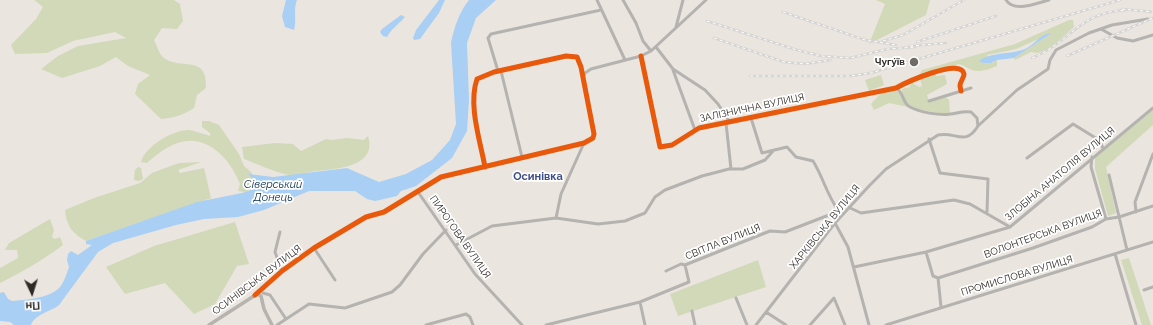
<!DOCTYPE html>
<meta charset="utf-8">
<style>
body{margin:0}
#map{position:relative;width:1153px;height:325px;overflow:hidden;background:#eae5df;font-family:Raleway,sans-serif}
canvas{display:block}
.north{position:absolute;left:12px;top:273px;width:40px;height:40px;-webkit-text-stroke:3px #fff;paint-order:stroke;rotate:176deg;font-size:11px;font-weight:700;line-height:16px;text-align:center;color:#2e2a26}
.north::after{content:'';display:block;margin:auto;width:14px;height:18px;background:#2e2a26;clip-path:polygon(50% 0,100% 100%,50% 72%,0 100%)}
</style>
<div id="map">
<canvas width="1153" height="325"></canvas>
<div class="north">Пн</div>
</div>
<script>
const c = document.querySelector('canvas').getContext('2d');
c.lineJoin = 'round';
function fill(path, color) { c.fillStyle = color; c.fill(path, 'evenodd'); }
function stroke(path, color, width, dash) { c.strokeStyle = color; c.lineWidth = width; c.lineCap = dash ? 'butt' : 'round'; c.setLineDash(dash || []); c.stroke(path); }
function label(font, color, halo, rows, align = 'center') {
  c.font = font + ' Raleway,sans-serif'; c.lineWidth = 3.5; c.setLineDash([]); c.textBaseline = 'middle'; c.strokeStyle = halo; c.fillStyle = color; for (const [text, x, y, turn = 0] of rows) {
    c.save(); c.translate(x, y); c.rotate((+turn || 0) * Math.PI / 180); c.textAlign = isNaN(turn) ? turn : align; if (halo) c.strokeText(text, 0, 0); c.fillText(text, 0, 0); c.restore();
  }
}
fill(new Path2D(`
 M34,0h140l6,4 3,17 -6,8 -15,-1 -8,12c3,5 4,11 7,15 15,18 47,-4 45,33l-9,7 -3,13c-11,7 -20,10 -33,11l-26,-25 3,-10 12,-9 -22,-9 -12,-9 -16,9 -38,12 -21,-9 17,-13 20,-10 48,-8 -11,-6 -42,9 -26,12 -32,1 -4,-9 25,-26 7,-12z
 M876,0h54l-4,15 -57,29 16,-40z
 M1069,20h4l1,7 -24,22 -13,4 -6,-1 -16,8 -1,-2 38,-25 -36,16 -29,6 5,8 5,-3v6c-7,3 -18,7 -25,4 -6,-2 -7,-5 -14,-6l-3,3 -20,5 1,4 9,-1 2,9 -20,11 2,6 15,-5 5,4 1,14 -13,-1 -48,-10 -15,7 -3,-6 12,-13c7,1 13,-1 19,1v-3l8,-2 1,-5 8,5 3,-1 -3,-11 3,-5 93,-26z
 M881,75l3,10 -15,6 -4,-11z
 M1153,110v15l-47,42 10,46 -8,3 -13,-47v-11z
 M202,121h7l10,4 20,29 5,12 7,6 8,14 -14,6 -7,-1 2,-7c-10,-26 -35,-53 -65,-40 -11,4 -20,12 -28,19l-6,-1c3,-15 33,-33 48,-32 7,1 14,4 21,6v-3l-8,-6z
 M368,136c10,32 -34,33 -53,35 -7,1 -17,5 -24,4 -10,0 -36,-12 -47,-16l-2,-12 33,-4 18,1 8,7 25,-12 5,1 16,-2 17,2z
 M201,162l-23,8 2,3 24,-5 7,30 -125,43c-13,-7 -20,-15 -21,-31l29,-12 46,-15 12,-10 27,-10z
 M138,167l3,1 2,11 -4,2 -5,-1 1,-10z
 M50,219l4,11 -2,7 3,2 5,-2 3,8c-20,15 -41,27 -63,38v-15l18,-10 -1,-8h-12l4,-7z
 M235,222l14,42 -12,2 -22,38 -21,10 -29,-31 -40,11 -19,-27 48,-21z
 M1129,258l22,67h-9l-21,-65z
 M758,260l8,27 -88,29 -8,-22z`), '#d2d9b8');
fill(new Path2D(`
 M286,0h11c-4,9 0,20 -3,30l-9,-3 -3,-11z
 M439,0h6l-6,13 -19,26 -6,1 -1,-2 3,-8z
 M469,0h27l-20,18 -9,25 2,57 -2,31 -15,27 -36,28 -15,5 -4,5 -22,5 -8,-2 -12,-8h-46l-45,19 -26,7 -34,2 -28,6 -63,18 -15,9 -39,53c-9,7 -24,9 -28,20h-17l-4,-3 -10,-1v-28l4,-1 4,7 4,2c13,-1 39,-3 48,-14 4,-5 7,-14 9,-20l-2,-7 1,-6 3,-3 7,4 14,-10 -6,-1v-3l111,-39 45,-9 15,-5 2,-4 -11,-10 25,3 74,-9 32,14 27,-8 26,-14 18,-20 6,-16 -5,-81c3,-15 8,-31 18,-43z
 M401,15l4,2c-6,7 -14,12 -18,20l-4,-1 -3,-4 2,-3z
 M1052,33l-38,25 -17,2 -6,3h-8l-4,-2c14,-10 31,-6 46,-12 11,-5 14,-15 27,-16z`), '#a9cff4');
stroke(new Path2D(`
 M597,0l28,60
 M623,0l13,23 7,18 8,10
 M1006,0c8,13 31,3 43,0
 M676,27l7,-27
 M1101,29l16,9 16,3 20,-6
 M656,47l17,22 32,21 13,14 11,17
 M641,56l19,91 12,-2 27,-17 197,-40c9,-5 65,-31 68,-14 0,4 -4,7 -4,12l1,5
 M673,70l22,60
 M498,71l-10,-33 3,-4 110,-24
 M501,71l21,86
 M583,78l2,-5 6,-4 50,-13 10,-5 55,-51
 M929,101l42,-13
 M751,118l11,35 25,-6 9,10 17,4c10,16 14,34 25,49l-4,8
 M726,123l5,46
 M978,126l39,-36 31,-21 2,-9 6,-10 33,-17 23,-8 36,-6
 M929,139l11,34 48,6 -1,33
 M1092,157l-1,10 15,52
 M1027,158l46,-34 26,16 4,8
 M1109,175l18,75
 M418,192l57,82 47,51
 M848,207l13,6 93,-13 16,4 40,23
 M1136,212l-1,-10 18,-48
 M556,218l5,-24 23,-51
 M835,223l13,24 21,78
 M280,232l-5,20 7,19
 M456,245l36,-19 64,-8 42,6 27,-3 20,-8 10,-16 10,-7 37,-14 27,-7h14l22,-9 9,-10
 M314,248l21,32
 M926,252l7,24 5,2 3,29
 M1115,254l21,71
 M854,267l72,-15 84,-25 143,-119
 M666,271l15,-7 4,1
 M938,278l95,-30 59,-21 14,-8 13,-2 34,-11
 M1144,290l9,-3
 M263,293l7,2 16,24
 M255,295l27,-24 32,-23 52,-31 18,-5 57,-35 143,-34 9,-5 1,-4 -13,-67 -4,-10 -11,-1 -72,16 -17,7c-9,26 3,61 8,88
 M736,298l11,27
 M640,302l5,23
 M692,311l3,14
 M766,312l20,13
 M277,325l32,-21 36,4 47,-16 8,-7 23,-31 23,-24
 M426,325l40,-11 4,3 3,8
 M546,325l94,-23 49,-20 -4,-17 85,-34 15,1 44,-17 9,5
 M756,325l79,-102 34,-37 17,-17 52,-34c18,-4 27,12 40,-9l-1,-8 -6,-6c-8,-1 -13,1 -21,2 -10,2 -31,-2 -40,-7 -8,-4 -6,-15 -14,-19
 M810,325l24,-27 11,27
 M886,325l267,-83`), '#b5b3b0', 3);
stroke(new Path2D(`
 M209,325l48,-31 4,2 3,13 8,16`), '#b7b3ae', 3.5);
const rail = new Path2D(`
 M1122,9l31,3
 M783,12l82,28 31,5
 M707,21l90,29 24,6 29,2 38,-9 27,-2
 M714,38l70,24 21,2 26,-4
 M883,41l20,-6 61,-35
 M917,42l79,-26
 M910,46l36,-3
 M1067,56l86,-38
 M1032,58c41,-17 46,-46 95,-48
 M750,76h100l21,-3 249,-73`);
stroke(rail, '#d6d5d3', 2.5);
stroke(rail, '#fff', 1, [3]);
stroke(new Path2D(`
 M641,56l19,91 12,-2 27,-17 197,-40c9,-5 65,-31 68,-14 0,4 -4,7 -4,12l1,5
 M255,295l27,-24 32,-23 52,-31 18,-5 57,-35 143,-34 9,-5 1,-4 -13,-67 -4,-10 -11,-1 -72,16 -17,7c-9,26 3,61 8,88`), '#e8590c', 5);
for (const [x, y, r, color] of [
 [914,62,5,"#706b67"]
]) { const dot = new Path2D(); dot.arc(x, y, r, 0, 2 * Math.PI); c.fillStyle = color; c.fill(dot); stroke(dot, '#fff', 1.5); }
label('bold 10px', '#2e2a26', '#fff', [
 ["Чугу́їв",905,62]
], 'right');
label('10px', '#2e2a26', '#fff', [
 ["ЗАЛІЗНИЧНА ВУЛИЦЯ",752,108,-12],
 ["ЗЛОБІНА АНАТОЛІЯ ВУЛИЦЯ",1060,174,-40],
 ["ХАРКІВСЬКА ВУЛИЦЯ",825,227,-51],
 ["ВОЛОНТЕРСЬКА ВУЛИЦЯ",1043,234,-20],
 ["ПИРОГОВА ВУЛИЦЯ",460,237,55],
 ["СВІТЛА ВУЛИЦЯ",723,242,-22],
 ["ПРОМИСЛОВА ВУЛИЦЯ",1017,276,-17],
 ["ОСИНІВСЬКА ВУЛИЦЯ",257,280,-37]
]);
label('bold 11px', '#3d4d88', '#fff', [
 ["Осинівка",538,177]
]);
label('italic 11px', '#012b4d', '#fff', [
 ["Сіверський",273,185],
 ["Донець",273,198]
]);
</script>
